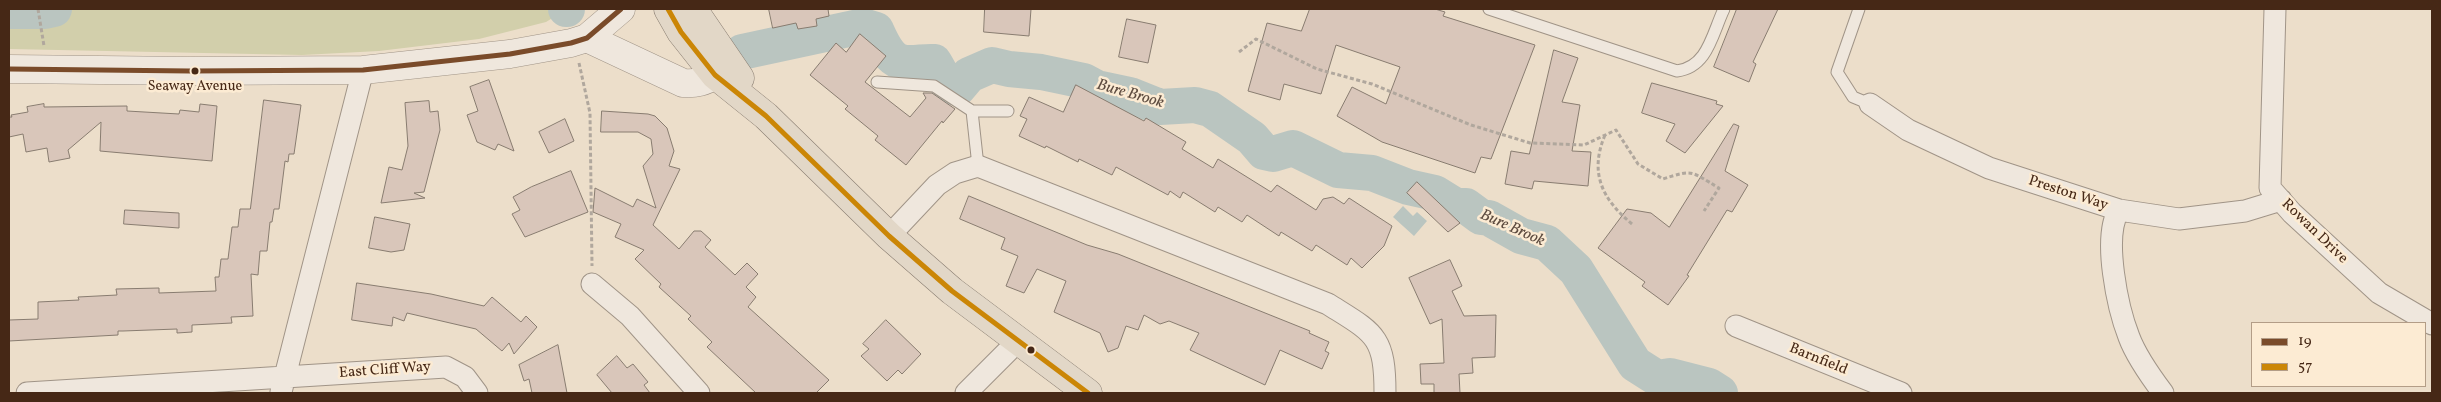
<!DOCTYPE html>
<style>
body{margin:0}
#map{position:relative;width:2441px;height:402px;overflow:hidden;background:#ecdeca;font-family:Vollkorn,serif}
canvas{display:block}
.frame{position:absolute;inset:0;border:10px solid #462816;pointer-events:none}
.legend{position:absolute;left:2251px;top:322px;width:175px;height:65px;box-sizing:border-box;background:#fcebd3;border:1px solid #b39d87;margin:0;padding:6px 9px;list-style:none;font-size:15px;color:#462816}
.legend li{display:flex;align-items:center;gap:10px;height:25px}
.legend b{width:25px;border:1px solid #b39d87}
</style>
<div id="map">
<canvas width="2441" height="402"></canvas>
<div class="frame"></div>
<ul class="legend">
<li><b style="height:6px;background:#7a4b2a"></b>19</li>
<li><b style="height:6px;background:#cb8606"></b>57</li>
</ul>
</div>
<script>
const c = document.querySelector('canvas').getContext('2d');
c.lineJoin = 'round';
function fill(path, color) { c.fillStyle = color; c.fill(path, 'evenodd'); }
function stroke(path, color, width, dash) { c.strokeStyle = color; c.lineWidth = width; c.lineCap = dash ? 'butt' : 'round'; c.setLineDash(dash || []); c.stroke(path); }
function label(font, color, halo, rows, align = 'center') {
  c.font = font + ' Vollkorn,serif'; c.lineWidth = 5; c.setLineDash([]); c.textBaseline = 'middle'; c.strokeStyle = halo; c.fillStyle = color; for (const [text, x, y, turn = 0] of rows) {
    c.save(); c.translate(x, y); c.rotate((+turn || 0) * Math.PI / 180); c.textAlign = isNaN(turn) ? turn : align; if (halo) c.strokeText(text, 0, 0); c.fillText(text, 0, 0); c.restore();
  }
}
fill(new Path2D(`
 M9,9h558l-21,13 -67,17 -100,12 -77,4 -293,-6z`), '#d2cfab');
fill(new Path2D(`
 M1403,206l10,10 4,-4 10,9 -13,15 -21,-19z`), '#bac5c0');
stroke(new Path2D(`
 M566,9h1
 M9,11h36l9,-2
 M742,52l121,-26 13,4c5,11 12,28 25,32 10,3 23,-1 33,0 7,10 10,25 24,26l11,-13 23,-10 17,4 32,3 43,9 13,7 33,7 30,12 35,-2 15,4 42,29 12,14 9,2 20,-6 45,22 34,3 36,14 27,6 21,13h10l15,11 8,1 32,18 26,7 29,27 59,94 22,14 13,-2 39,10 11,7`), '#bac5c0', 36);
const building = new Path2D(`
 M769,9h59l1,7 -13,3 1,7 -19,3 -2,-6 -23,5z
 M985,9h46l-2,27 -45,-4z
 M1310,9h125l10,3 -2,4 92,29 -44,114 -10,-2 -6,16 -93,-31 -45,-26 15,-29 34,17 14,-37 -64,-22 -15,49 -37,-10 -4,16 -32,-9 19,-68 34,8z
 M1737,9h41l-25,53 3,2 -7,18 -35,-15z
 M1127,19l29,6 -8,38 -29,-6z
 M860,34l26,22 -21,26 45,35 16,-19 -3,-5h9l23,16 -12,14 -1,-2 -36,44 -31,-25 3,-4 -33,-27 3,-3 -38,-31 26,-32 10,9z
 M1554,50l24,8 -16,44 18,3 -8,46 19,1 -3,34 -54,-5 -2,8 -27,-5 6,-33 18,3z
 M489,80l25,71 -16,-7 -3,6 -18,-8 -10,-27 11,-4 -8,-24z
 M1652,83l65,18 -1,3 7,2 -38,47 -19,-12 9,-17 -33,-11z
 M1076,85l68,36 2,-3 40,24 -4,7 31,19 5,-9 53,33 6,-7 39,25 7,-11 10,-2 11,7 5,-6 43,28 -8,20 -22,22 -11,-10 -4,7 -31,-20 -4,6 -31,-19 -2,4 -32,-21 -5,7 -24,-15 -3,5 -32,-20 -3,6 -10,-7 -2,4 -52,-28 -4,8 -33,-16 -1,3 -32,-16 -1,2 -26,-12 8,-17 -7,-3 9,-19 34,15z
 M264,100l37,5 -7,49h-5l-1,8 -3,-1 -6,48h-5l-2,13h-2l-3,29h-7l-2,24 -7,-1 2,42 -22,1 1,6 -40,2v7l-15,1v-4l-54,2h-5v4l-109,6v-21l29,-1v-17l41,-2 -1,-3 39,-2 -1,-6 43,-1v5l57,-2 -1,-14h4l2,-18h7l4,-32h6l2,-18h10z
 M429,101l1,11 8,-1 2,19 -16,62 -10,1 11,5 -44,5 8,-36 13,3 6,-24 -3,-43z
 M44,104v3l83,-1v5l52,3 1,-4 19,2 1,-8 17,2 -5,55 -112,-10 1,-29 -33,28 2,8 -21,4 -2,-14 -21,4 -3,-18 -14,3v-20h3l-1,-2 17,-3 -1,-5z
 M602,111l46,3 7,2 12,12 7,23 -5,15 11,3 -27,56 26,24 15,-18h7l10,9 -6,7 30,28 12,-12 11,11 -12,13 10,10 -8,10 81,73 -13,13h-60l-49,-46 5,-5 -24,-23 3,-3 -32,-29 2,-3 -26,-25 9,-9 -29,-13 6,-13 -28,-12 2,-24 38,19 4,-8 19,9 -13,-42 10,-12 -2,-15 -13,-7h-37z
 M565,119l9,22 -25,12 -10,-21z
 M1734,124l5,2 -14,45 23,14 -16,27 -5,-2 -40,65 2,1 -21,29 -26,-19 3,-4 -47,-34 29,-39 24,4 18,14z
 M571,171l17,41 -63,25 -13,-23 8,-4 -7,-13 18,-10z
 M1417,182l43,41 -12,9 -41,-39z
 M969,196l118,49 31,9 192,77 -1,2 20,9 -4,9 4,2 -7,16 -42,-19 -15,35 -75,-35 9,-17 -30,-12 -9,3 -16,-9 -6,15 -12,-4 -8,22 -10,4 -8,-19 -46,-21 12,-31 -29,-12 -13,24 -18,-7 12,-30 -17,-7 4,-11 -45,-19z
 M125,210l54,3v15l-55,-4z
 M375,217l35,7 -6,26 -13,2 -22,-4z
 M1450,260l12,26 -10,5 12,25 32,-1 -1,42 -23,1 1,15 -14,1 1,19h-26v-9h-13l-1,-20 24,-1 -2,-44 -12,5 -21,-46z
 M357,283l74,11 53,12 8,-9 29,25 5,-6 11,11 -23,27 -5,-11 -7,8 -26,-22 -69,-16 -3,8 -11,-4 -1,9 -40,-6z
 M886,320l35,34 -19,20 -4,-4 -11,11 -26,-25 8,-7 -6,-5z
 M558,345l9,48h-35l-3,-14 -5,2 -5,-16z
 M617,356l10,12 6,-4 15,18 -4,3 6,8h-38l-15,-18z`);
fill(building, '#d9c6ba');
stroke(building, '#887c70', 1);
const service = new Path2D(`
 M1489,9l188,62c31,-4 35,-37 47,-62
 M1859,9l-22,63 16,25 17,7
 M877,82l57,4 38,25 6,55
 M972,111h36`);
const minor = new Path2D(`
 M2275,9l-5,179 22,25 87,80 53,31
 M1870,104l38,26 81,38 130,42 60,9 66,-8 36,-11
 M2119,210c-17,27 -1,99 10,127 7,19 22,40 34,56
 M889,236l48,-51 18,-12 23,-7 350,138c46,29 57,31 57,89
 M592,284l38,32 69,77
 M1736,326l165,67
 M281,392l82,-322
 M27,393l419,-26 19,10 12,16
 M966,393l51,-51`);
const tertiary = new Path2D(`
 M587,38l96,45c13,1 21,-1 32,-8
 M9,69l181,2 173,-1 147,-16 61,-11 16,-5 34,-29`);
const primary = new Path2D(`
 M668,9l13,23 34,43 51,41 123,120 63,55 136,102
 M693,9l47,69`);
stroke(service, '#a09487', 13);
stroke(minor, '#a09487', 23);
stroke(tertiary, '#a09487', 29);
stroke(primary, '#887c70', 29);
stroke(new Path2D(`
 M38,9l6,37
 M1239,52l17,-13 61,30 55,15 99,41 59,18 54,2 32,-15 22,34 25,15c31,-10 27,-8 56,9l-15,23
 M579,63l11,50 2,153
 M1605,135c-16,38 -3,64 27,89`), '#b0a79d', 3, [4, 2.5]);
stroke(service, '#efe7dd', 11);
stroke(minor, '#efe7dd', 21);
stroke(tertiary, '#efe7dd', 28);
stroke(primary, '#e2d7c7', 28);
stroke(new Path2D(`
 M9,69l181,2 173,-1 147,-16 61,-11 16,-5 34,-29`), '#7a4b2a', 5);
stroke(new Path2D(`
 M668,9l13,23 34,43 51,41 123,120 63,55 136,102`), '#cb8606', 5);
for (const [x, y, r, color] of [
 [195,71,4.5,"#462816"],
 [1031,350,4.5,"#462816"]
]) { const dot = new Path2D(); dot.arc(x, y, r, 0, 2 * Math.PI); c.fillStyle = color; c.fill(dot); stroke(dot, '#fcebd3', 2); }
label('14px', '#462816', '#fcebd3', [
 ["Seaway Avenue",195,87]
]);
label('15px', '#462816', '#fcebd3', [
 ["Preston Way",2068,194,18],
 ["Rowan Drive",2314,232,44],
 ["Barnfield",1818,360,22],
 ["East Cliff Way",385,371,-4]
]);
label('italic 16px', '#5e4c40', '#fcebd3', [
 ["Bure Brook",1130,95,16],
 ["Bure Brook",1512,229,24]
]);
</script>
